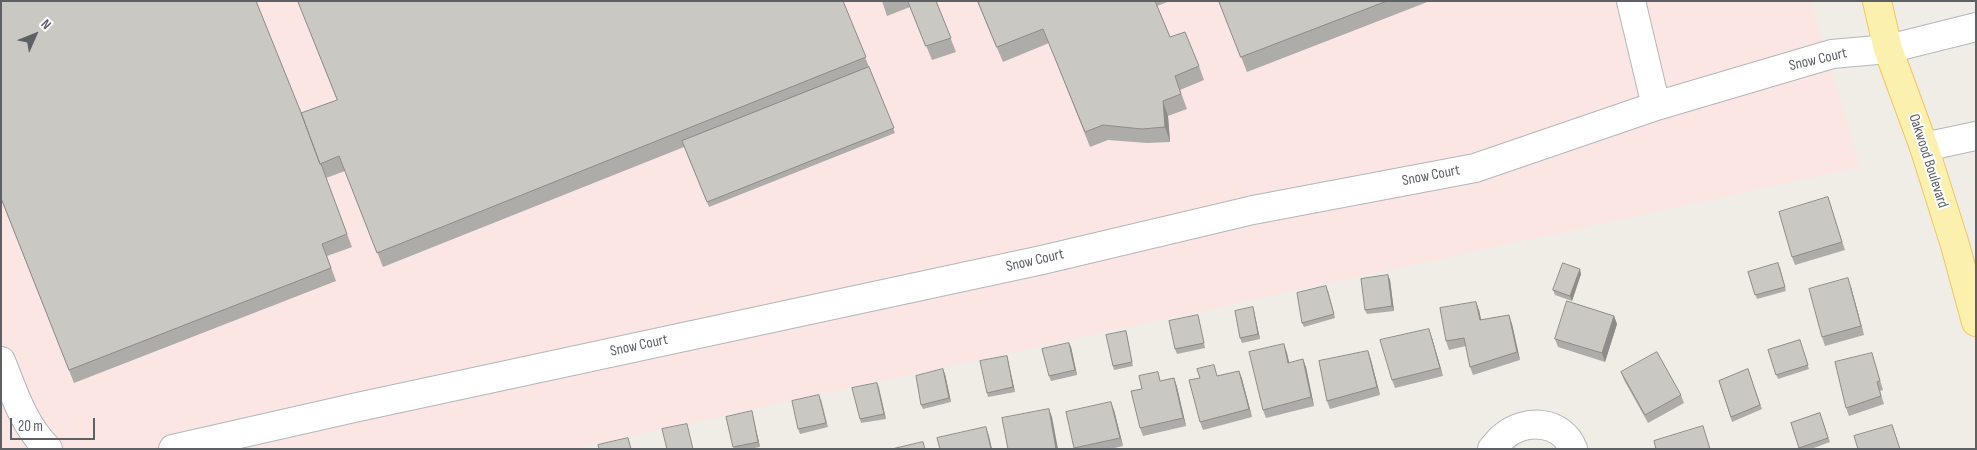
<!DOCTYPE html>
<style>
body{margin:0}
#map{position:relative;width:1977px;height:450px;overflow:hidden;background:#efede6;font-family:"Sofia Sans Condensed",sans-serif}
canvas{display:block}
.frame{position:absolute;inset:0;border:2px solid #5d6166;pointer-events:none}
.north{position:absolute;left:10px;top:10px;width:50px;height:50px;-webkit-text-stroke:4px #fff;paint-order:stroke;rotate:46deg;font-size:14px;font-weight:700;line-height:20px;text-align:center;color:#5d6166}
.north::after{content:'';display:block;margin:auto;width:18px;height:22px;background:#5d6166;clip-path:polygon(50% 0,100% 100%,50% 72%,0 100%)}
.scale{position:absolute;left:10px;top:418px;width:85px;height:22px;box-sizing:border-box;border:2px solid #5d6166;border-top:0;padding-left:6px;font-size:15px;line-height:18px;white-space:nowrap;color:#5d6166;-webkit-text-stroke:4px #fff;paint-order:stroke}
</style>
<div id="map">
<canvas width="1977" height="450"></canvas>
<div class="frame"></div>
<div class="north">N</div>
<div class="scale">20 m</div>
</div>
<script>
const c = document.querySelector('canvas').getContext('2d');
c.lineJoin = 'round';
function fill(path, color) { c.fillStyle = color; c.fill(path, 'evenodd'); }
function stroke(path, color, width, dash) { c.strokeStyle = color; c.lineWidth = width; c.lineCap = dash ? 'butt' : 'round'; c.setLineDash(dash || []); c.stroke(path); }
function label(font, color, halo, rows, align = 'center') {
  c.font = font + ' "Sofia Sans Condensed",sans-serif'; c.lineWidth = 4; c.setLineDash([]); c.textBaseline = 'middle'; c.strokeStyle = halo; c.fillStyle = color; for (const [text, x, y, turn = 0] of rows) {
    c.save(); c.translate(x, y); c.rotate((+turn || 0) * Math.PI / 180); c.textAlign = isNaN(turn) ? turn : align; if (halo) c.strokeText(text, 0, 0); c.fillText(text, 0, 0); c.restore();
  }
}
fill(new Path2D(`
 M1,1h1810l49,166 -1289,282h-570z`), '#fbe6e3');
const minor = new Path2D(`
 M1631,1l25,105
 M1924,147l52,-11
 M1,361c13,32 22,63 47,88
 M173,449l185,-42 684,-147 211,-50 222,-42 181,-62 176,-52 56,-5 88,-22
 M1492,449c4,-4 7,-9 11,-12 22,-19 59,-17 70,12`);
const major = new Path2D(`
 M1877,1l11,48 36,98 31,98 21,77`);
stroke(minor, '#b3b6ba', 30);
stroke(major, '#ecc762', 30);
stroke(minor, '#fff', 28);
stroke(major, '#fcf0ae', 28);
fill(new Path2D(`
 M298,1h545l52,132 -186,74 -25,-60 -301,120 -38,-96 -19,7 26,69 -25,9 9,25 -262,102 -73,-184 301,-84 35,-15z
 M882,1h54l20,51 -24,8 -22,-53 -23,9z
 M977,1h193l-13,5 13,31 29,29 5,14 -24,10 7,19 -19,7 2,26 -23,1 -39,-3 -18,7 -41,-104 -46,19z
 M1219,1h211l-183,71z
 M1828,197l17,53 -50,15 -3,-8z
 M1780,267l6,24 -29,8 -9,-27z
 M1581,274l-9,27 -17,-6 -2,-5z
 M1390,280l4,31 -27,3 -2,-4z
 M1851,287l13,48 -39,11 -3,-9z
 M1328,290l7,28 -31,9 -2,-4z
 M1253,307l7,32 -18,4 -2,-5z
 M1479,310l2,10 31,4 8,36 -47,15 -3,-8 -4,-21 -17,4 -3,-9z
 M1614,316l3,8 -12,38 -47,-15 -3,-8z
 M1199,319l6,29 -28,6 -2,-5z
 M1127,335l6,31 -19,4 -1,-4z
 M1432,338l11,38 -48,12 -3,-8z
 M1800,340l9,29 -31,10 -10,-29z
 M1071,347l6,28 -26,6 -2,-5z
 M1368,351l3,9 9,35 -50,14 -3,-8z
 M1287,353l2,9 17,5 8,39 -48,12 -3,-8z
 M1872,353l11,37 -3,1 4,13 -35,12 -3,-8z
 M1007,356l8,36 -27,5 -1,-4z
 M1748,369l14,40 -30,13 -13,-41z
 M1239,371l3,8 10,38 -49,13 -3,-8 18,-46z
 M1621,372l60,23 3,8 -36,20 -24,-43z
 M945,374l6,28 -28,7 -2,-4z
 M1174,378l3,9 9,39 -43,10 -3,-8 2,-39 19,-8z
 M877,383l9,36 -25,4 -1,-4z
 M821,399l7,28 -28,7 -2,-5z
 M1114,410l9,36 -13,3h-35l-9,-37z
 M1820,413l10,29 -19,7h-12l-8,-26z
 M753,416l7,31 -11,2h-15l-8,-32z`), '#aeaca8');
fill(new Path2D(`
 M1163,101l5,15 2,26 -5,-15z
 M1580,269l1,5 -9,27 -2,-5z
 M1388,275l2,5 4,31 -2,-5z
 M1848,278l3,9 13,48 -3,-9z
 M1476,302l3,8 4,18 -3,-8z
 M1253,307l1,4 6,28 -2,-5z
 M1509,315l3,9 8,36 -3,-8z
 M1614,316l3,8 -12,38 -3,-9z
 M1429,329l3,9 11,38 -3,-8z
 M1069,343l2,4 6,28 -2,-5z
 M1284,344l3,9 4,18 -3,-8z
 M1368,351l3,9 9,35 -3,-8z
 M1007,356l1,4 7,32 -2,-5z
 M1303,359l3,8 8,39 -3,-9z
 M943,369l2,5 6,28 -2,-4z
 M1239,371l3,8 10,38 -3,-8z
 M1174,378l3,9 9,39 -3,-8z
 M877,383l2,5 7,31 -2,-5z
 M1111,402l3,8 9,36 -3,-8z
 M1049,409l3,8 6,32h-2z
 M752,411l1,5 7,31 -2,-5z
 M986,427l3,9 3,13h-1z`), '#8d8c88');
const building = new Path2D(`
 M1,1h255l46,114 18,49h1l26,70 -25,10 9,24 -262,102 -68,-172z
 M298,1h545l23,56 -489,196 -38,-97 -19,8 -19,-51 36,-13z
 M908,1h28l15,37 -25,8z
 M978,1h177l15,36 15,-5 14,34 -24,10 6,18 -18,7 2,26 -23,2 -39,-4 -18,7 -42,-103 -46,18z
 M1219,1h168l-146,56z
 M869,67l25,61 -187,74 -25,-61z
 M1828,197l14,45 -50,15 -13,-45z
 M1563,263l17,6 -10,27 -17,-6z
 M1778,263l7,24 -30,8 -7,-23z
 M1388,275l4,31 -27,4 -4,-31z
 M1848,278l13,48 -39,11 -13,-48z
 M1326,286l8,28 -32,9 -5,-30z
 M1567,301l47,15 -12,37 -47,-14z
 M1476,302l4,18 29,-5 8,37 -47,15 -6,-29 -18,3 -6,-33z
 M1253,307l5,27 -18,4 -5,-27z
 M1198,315l6,28 -29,6 -6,-28z
 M1429,329l11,39 -48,12 -12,-40z
 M1126,331l6,31 -19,4 -7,-31z
 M1800,340l8,25 -32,10 -8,-25z
 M1069,343l6,27 -26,6 -7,-27z
 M1284,344l4,19 15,-4 8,38 -48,13 -14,-58z
 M1368,351l9,36 -50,14 -8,-40z
 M1657,352l24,43 -36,20 -24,-43z
 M1872,353l8,28 -3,1 4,14 -35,12 -11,-46z
 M1007,356l6,31 -26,6 -7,-32z
 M1214,365l3,11 22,-5 10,38 -49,13 -11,-42 11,-2 -3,-9z
 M943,369l6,29 -28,7 -5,-29z
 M1748,369l12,36 -29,12 -12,-36z
 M1158,372l2,9 14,-3 9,40 -43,10 -9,-37 11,-2 -3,-13z
 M877,383l7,31 -24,5 -8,-31z
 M819,395l7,28 -28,6 -6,-28z
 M1111,402l9,36 -46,10 -8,-36z
 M1049,409l7,40h-48l-6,-31z
 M752,411l6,31 -25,5 -7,-30z
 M1820,413l8,25 -29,10 -8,-25z
 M687,424l6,25h-26l-5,-20z
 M1892,425l8,24h-42l-4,-13z
 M1703,426l7,23h-54l-2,-8z
 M986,427l5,22h-51l-3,-11z
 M628,438l3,11h-32l-1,-4z
 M923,442l2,7h-33z`);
fill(building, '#cac8c3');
stroke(building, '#8d8c88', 1);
label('15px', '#5d6166', '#fff', [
 ["Snow Court",1818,60,-13],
 ["Oakwood Boulevard",1928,161,72],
 ["Snow Court",1431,176,-11],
 ["Snow Court",1035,261,-13],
 ["Snow Court",639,346,-12]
]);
</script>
